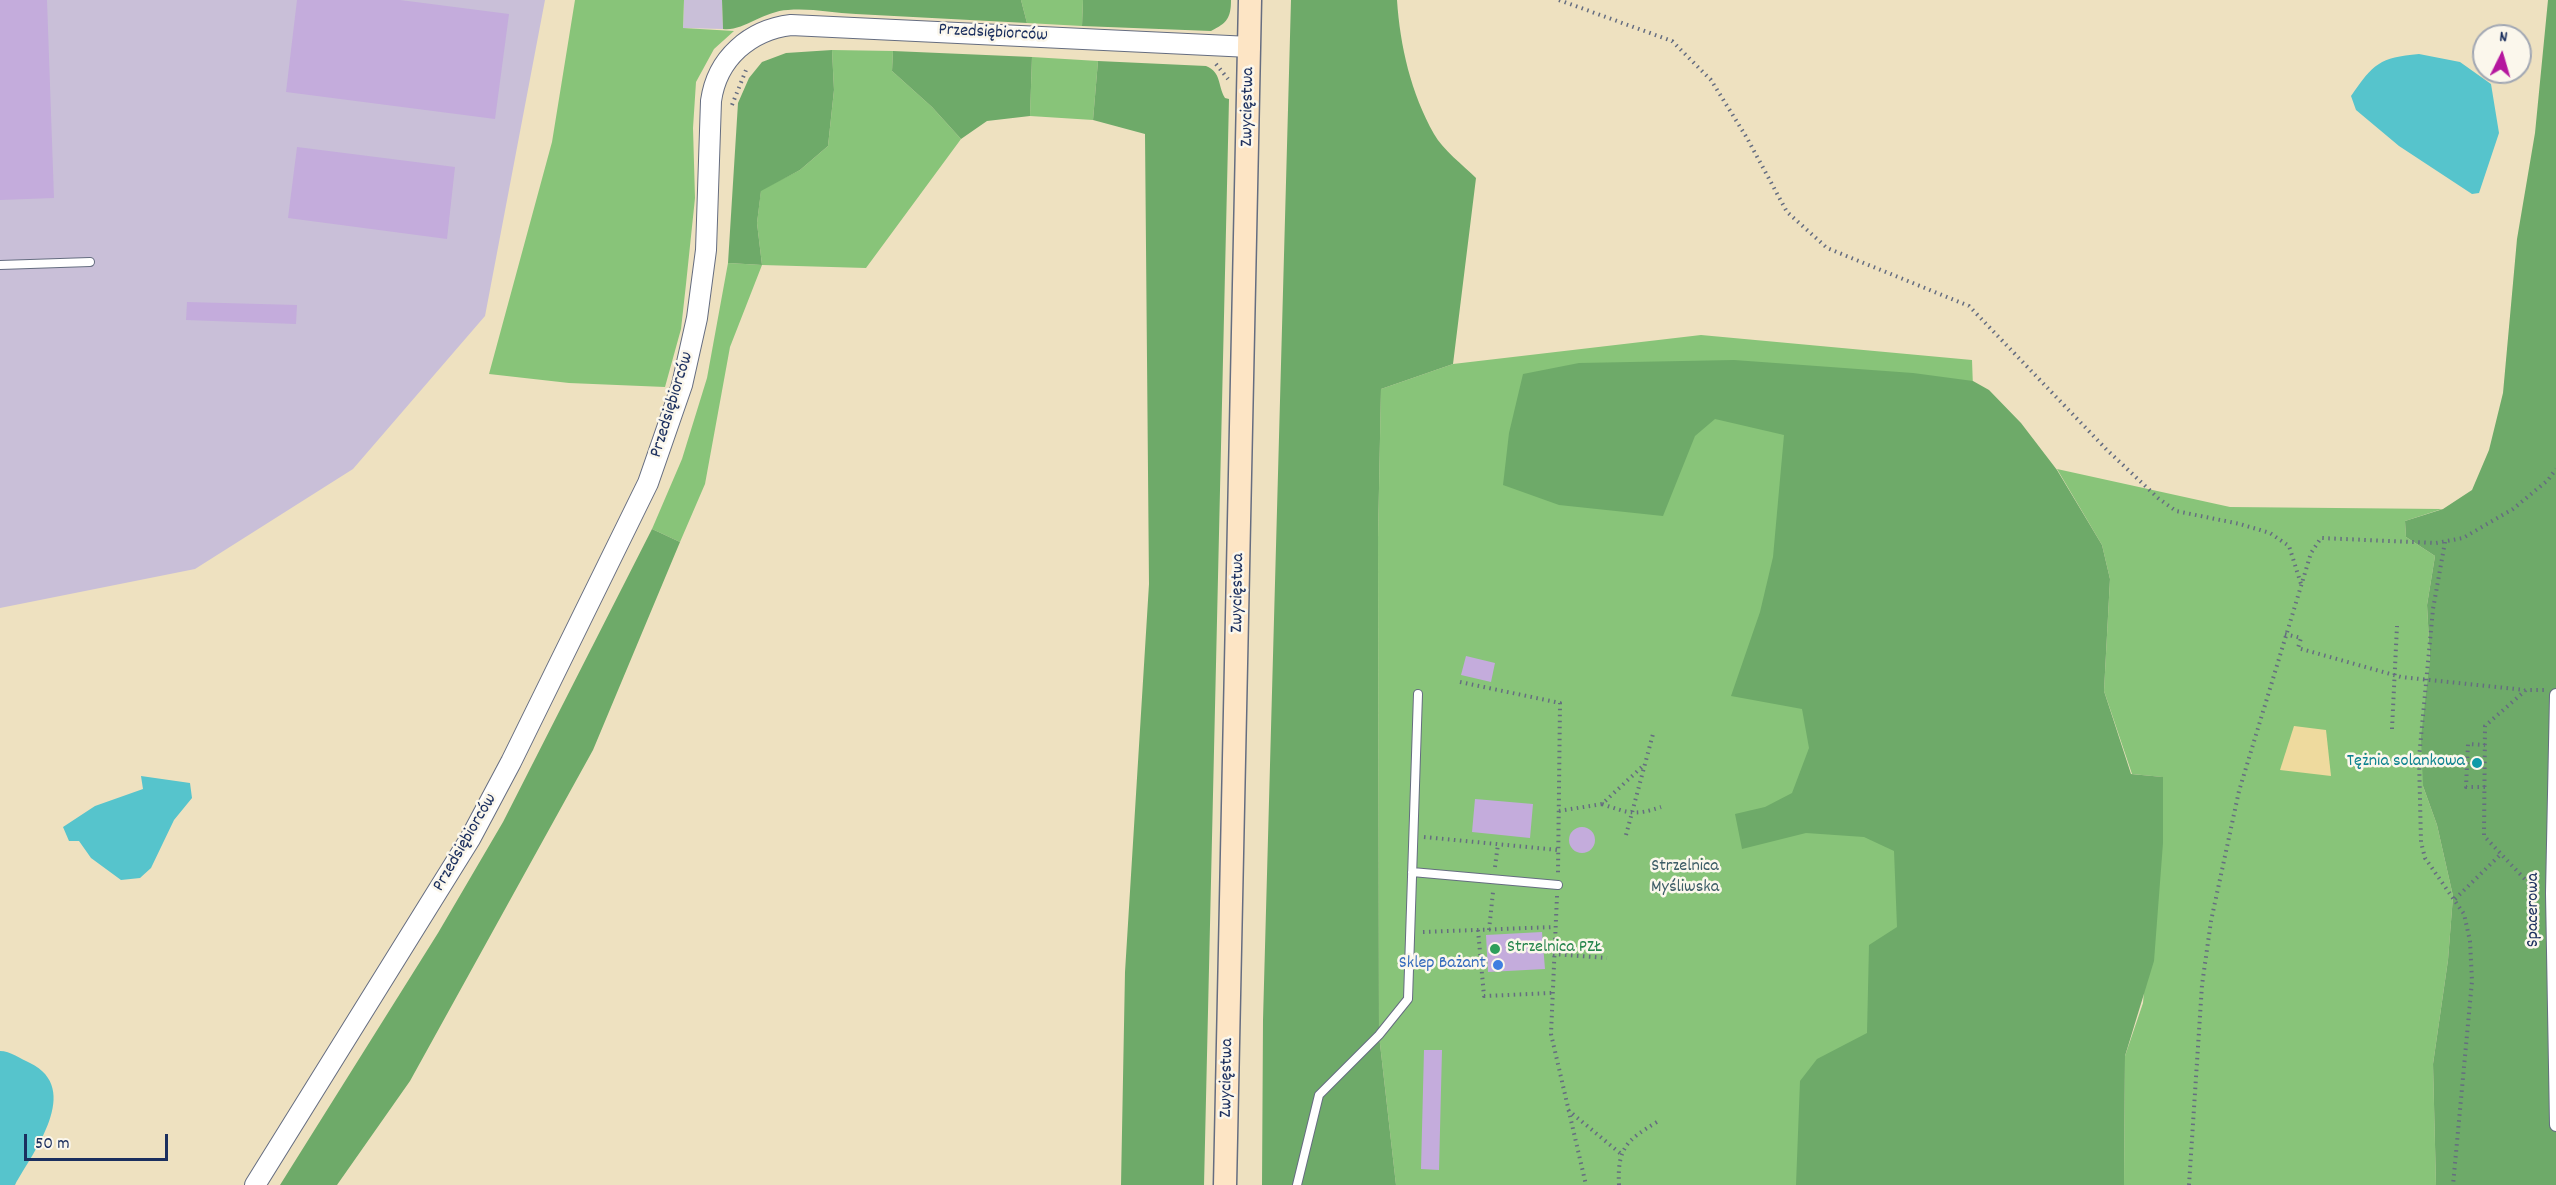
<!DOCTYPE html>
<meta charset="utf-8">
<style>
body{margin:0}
#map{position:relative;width:2556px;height:1185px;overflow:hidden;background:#eee1c0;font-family:Dekko,sans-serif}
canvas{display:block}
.north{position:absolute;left:2472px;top:24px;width:60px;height:60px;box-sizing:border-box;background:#fbf7ec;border:2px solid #a1a7b3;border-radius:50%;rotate:5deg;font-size:16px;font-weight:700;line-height:24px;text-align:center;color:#1b2f5e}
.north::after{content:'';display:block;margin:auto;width:21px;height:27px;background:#b5179e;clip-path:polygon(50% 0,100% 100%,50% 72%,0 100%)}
.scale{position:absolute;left:24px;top:1134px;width:144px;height:27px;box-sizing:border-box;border:3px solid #1b2f5e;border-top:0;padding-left:8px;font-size:18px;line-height:21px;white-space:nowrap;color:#1b2f5e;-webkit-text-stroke:4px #fbf7ec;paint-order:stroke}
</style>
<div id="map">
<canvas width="2556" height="1185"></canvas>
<div class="north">N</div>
<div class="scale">50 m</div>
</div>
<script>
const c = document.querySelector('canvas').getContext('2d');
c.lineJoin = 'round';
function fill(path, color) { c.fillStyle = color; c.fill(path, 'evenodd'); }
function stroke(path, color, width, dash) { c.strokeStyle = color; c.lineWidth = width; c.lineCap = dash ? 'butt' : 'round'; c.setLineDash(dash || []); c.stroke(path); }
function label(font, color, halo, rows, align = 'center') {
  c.font = font + ' Dekko,sans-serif'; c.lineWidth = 5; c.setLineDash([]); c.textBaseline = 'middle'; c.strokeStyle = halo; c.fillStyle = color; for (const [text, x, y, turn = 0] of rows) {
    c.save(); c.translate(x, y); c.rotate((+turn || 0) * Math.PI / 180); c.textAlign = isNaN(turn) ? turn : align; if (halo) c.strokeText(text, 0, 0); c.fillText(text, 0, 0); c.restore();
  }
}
fill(new Path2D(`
 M0,0h545l-60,316 -132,153 -158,100 -195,39z
 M684,0h38l1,29 -40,-1z`), '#c9bfd8');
fill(new Path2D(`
 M575,0h109l-1,28 51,3 -20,18 -18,33 -3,46 2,70 -9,86 -5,45 -16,58 -96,-4 -80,-9 63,-232z
 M1021,0h62l-1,26 -55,-3z
 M832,50l61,1 -1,20 40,36 29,32 -95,129 -104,-3 -32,82 -25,137 -25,58 -28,-13 30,-70 25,-81 21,-115 34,2 -5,-42 4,-33 39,-20 28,-24 6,-56z
 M1032,57l66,4 -5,59 -63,-4z
 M1701,335l271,25 30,825h-606l-17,-150 -1,-497 3,-149 72,-25z
 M2057,469l173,38 212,2 -37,12 1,16 29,19 -8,49 3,55 -7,126 14,39 16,71 -5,64 -15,104 3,121h-312l1,-129 18,-53 19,-226 -30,-3 -28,-83 6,-112 -8,-34z`), '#88c479');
fill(new Path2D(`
 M722,0h299l6,23c-57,-3 -114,-6 -171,-9 -23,-1 -45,-6 -68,-4 -25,1 -46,22 -65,19z
 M1083,0h148c0,18 -4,23 -20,31l-129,-5z
 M1291,0h106c3,46 14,93 37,134 9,16 29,31 42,44l-23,186 -72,25 -3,149 1,497 17,150h-134l1,-165z
 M2548,0h8v1185h-120l-3,-121 15,-104 5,-64 -16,-71 -14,-39 -2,-49 9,-77 -3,-55 8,-49 -29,-19 -1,-16 38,-12 29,-19 17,-40 14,-57 14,-154 18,-106z
 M832,50l2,40 -6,56 -28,24 -39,21 -4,32 5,42 -34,-2 10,-160 11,-25 13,-16 24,-9z
 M893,51l139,6 -2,59 -43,5 -26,18 -29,-32 -40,-36z
 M1098,61l108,5c16,7 11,18 19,32l4,1 -25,1086h-83l4,-213 24,-388 -4,-450 -52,-14z
 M1734,360l179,13 60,8 16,9 32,33 36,47 45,75 8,34 -6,112 27,83 32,3v66l-9,118 -29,95 -1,129h-328l4,-104 17,-22 50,-26 2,-88 28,-18 -3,-76 -30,-14 -58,-4 -64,16 -7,-35 30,-7 27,-14 17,-45 -7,-39 -71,-13 29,-84 13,-55 11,-122 -69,-16 -20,17 -32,80 -104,-11 -56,-20 6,-52 14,-59 56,-11z
 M652,529l28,13 -87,208 -183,331 -73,104h-57l158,-252 65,-111z`), '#6eaa69');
fill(new Path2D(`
 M2294,726l32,4 5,46 -51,-6z`), '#eeda9e');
fill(new Path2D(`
 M2419,54l41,8 31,22 8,49 -20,60 -7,1 -73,-48 -43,-36 -5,-14c23,-33 28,-38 68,-42z
 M141,776l49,7 2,15 -18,22 -23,48 -11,10 -19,2 -30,-22 -12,-17h-10l-6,-14 32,-21 48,-17z
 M0,1051c10,0 21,8 30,12 53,26 3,89 -15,122h-15z`), '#56c4cc');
fill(new Path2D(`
 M0,0h47l7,198 -54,2z
 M297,0h103l109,14 -14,105 -209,-27z
 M297,147l158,20 -8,72 -159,-21z
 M187,302l110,3 -1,19 -110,-4z
 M1466,656l29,7 -4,19 -30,-7z
 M1475,799l58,5 -3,34 -58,-6z
 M1569 840a13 13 0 1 1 26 0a13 13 0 1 1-26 0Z
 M1542,932l3,37 -57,3 -2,-37z
 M1424,1050h18l-3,120 -18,-1z`), '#c4acdc');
const service = new Path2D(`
 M0,265l90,-3
 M1412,872l146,13
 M1297,1185l22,-90 60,-60 29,-36 10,-305`);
const pedestrian = new Path2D(`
 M2556,695l-4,198 4,232`);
const tertiary = new Path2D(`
 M255,1185l215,-346 41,-77 137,-279 34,-98 15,-67 9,-68 5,-149c6,-43 39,-71 80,-76l459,22`);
const secondary = new Path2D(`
 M1225,1185l25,-1185`);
stroke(service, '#656d80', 10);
stroke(pedestrian, '#656d80', 14);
stroke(tertiary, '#656d80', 22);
stroke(secondary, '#656d80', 25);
stroke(new Path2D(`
 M1559,0l113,41 39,39 36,58 40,74 40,36 142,58 138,144 51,48 18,13 64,13 30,9 19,13 12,38
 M1216,64l12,15
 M732,105l14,-35
 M2445,542l-12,67 -14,149 2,84 4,16 39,56 6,27 2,40 -19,204
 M2285,634l16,4 -3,10 103,29 124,13
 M1460,682l100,21 -2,171
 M2392,729l5,-103
 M2485,787h-19l2,-43 17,1
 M1602,804c26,9 33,12 59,3
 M1559,811l43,-7 42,-39
 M1626,835l27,-101
 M1424,837l134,13
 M1495,867l3,-23
 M2537,892l-53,-56 1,-110 41,-36h18
 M1557,896l-6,138 35,151
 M2455,899l46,-45
 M1478,930l6,66 68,-3
 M1489,930l4,-38
 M1423,932l131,-5
 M1553,954l54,4
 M1568,1110l53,44
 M1619,1185c-2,-37 8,-45 38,-63
 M2189,1185l13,-200 9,-64 28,-130 72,-238 10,-15 115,5 27,-5 50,-29 35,-29 8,-11`), '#656d80', 4, [1.5, 4.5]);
stroke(service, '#fff', 8);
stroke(pedestrian, '#fff', 12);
stroke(tertiary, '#fff', 20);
stroke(secondary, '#fde5c5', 22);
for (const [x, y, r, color] of [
 [2477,763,6,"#0f9aa8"],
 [1495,949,6,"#2e9e5b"],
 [1498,965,6,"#3f7fe0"]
]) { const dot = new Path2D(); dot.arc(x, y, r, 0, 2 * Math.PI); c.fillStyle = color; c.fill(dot); stroke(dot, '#fbf7ec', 2); }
label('18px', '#1b2f5e', '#fbf7ec', [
 ["Przedsiębiorców",993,34,3],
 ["Zwycięstwa",1249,107,-89],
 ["Przedsiębiorców",673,405,-73],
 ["Zwycięstwa",1239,593,-89],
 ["Przedsiębiorców",466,843,-60],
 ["Spacerowa",2535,910,-90],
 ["Zwycięstwa",1228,1078,-89]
]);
label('18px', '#0d838f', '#fbf7ec', [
 ["Tężnia solankowa",2465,763]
], 'right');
label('18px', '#3c5c66', '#fbf7ec', [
 ["Strzelnica",1685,868],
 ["Myśliwska",1685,889]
]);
label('18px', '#27864d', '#fbf7ec', [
 ["Strzelnica PZŁ",1507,949]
], 'left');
label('18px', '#366cbe', '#fbf7ec', [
 ["Sklep Bażant",1486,965]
], 'right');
</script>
